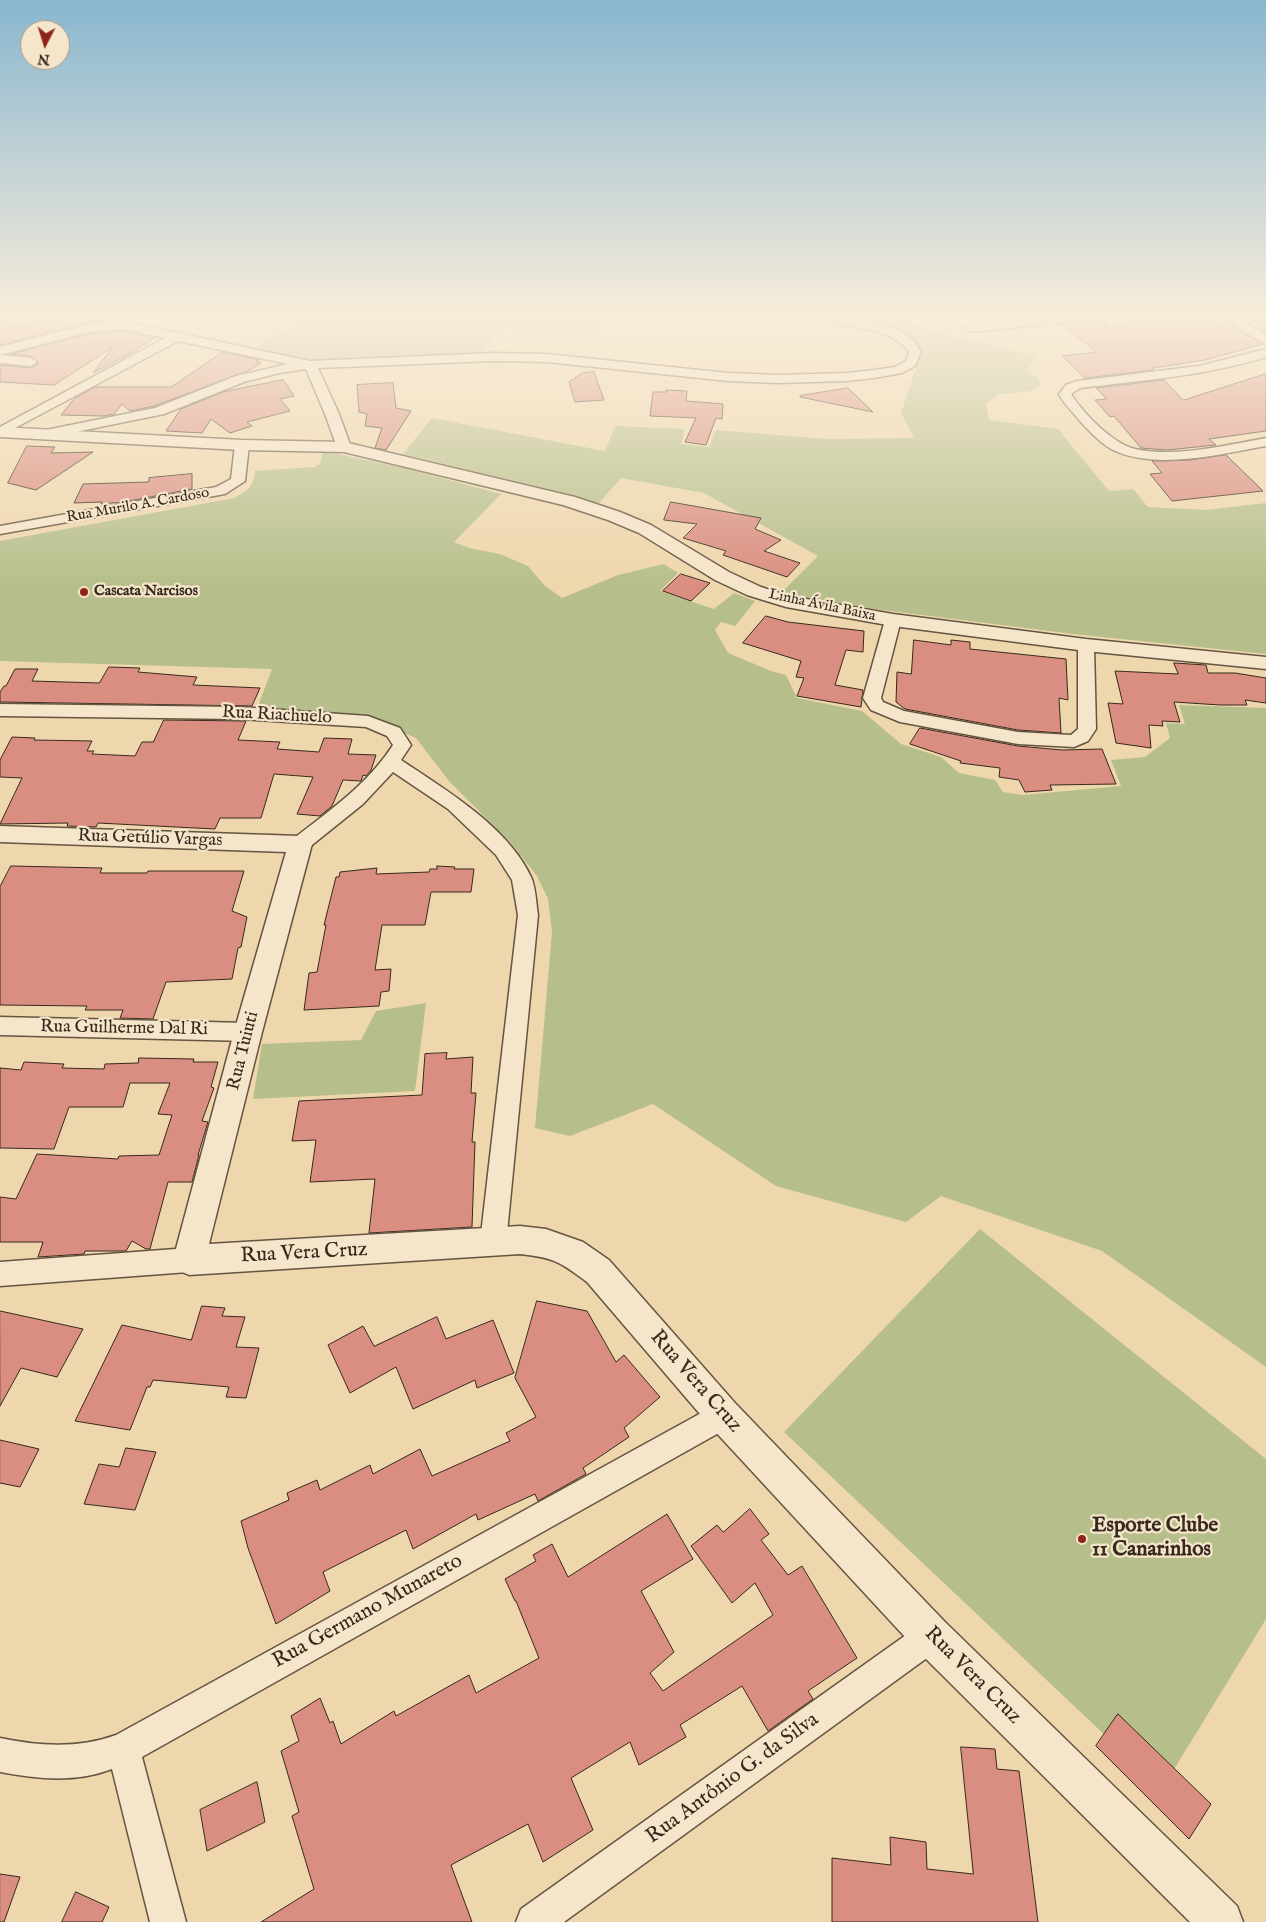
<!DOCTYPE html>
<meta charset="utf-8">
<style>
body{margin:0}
#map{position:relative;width:1266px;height:1922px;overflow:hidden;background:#efd7ad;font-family:"IM FELL English",serif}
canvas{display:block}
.north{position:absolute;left:20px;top:20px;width:50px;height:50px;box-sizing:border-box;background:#f5e5ca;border:1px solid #a99a85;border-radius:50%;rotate:185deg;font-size:14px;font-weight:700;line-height:20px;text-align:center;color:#36291d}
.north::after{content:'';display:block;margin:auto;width:18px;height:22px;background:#8f2418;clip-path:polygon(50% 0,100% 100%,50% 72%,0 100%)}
</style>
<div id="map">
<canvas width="1266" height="1922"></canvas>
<div class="north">N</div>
</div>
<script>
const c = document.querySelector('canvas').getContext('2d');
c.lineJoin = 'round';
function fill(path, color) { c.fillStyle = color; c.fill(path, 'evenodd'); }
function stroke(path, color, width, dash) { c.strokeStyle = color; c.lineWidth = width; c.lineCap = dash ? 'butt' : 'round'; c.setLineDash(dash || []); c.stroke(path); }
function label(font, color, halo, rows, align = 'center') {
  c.font = font + ' "IM FELL English",serif'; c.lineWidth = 4.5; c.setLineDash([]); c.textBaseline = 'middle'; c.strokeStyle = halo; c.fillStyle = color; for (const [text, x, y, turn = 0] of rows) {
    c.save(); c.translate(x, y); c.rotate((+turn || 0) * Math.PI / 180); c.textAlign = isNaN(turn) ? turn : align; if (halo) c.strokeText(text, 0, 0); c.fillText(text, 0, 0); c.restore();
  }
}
fill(new Path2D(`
 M302,317h308l1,2 -17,18 -90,-9 -24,25 -163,8 -28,-4 -32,-10z
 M818,317h89l17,12 112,27 -11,15 13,7 2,7 -8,6 -33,3 -13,10 3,16 69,9 51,62 24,-2 15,18 57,3 61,-7v151l-193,-20 -278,-35 -16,-4 39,-39 -114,-63 -83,-15 -23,26 -29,-10 -166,-40 29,-36 173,33 10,-25 70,3 -4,15 28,3 7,-17 112,9 86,-1 -13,-25 20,-60 -7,-11 -75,-22z
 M328,452l76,16 97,26 -47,48 15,6 31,6 28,12 16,19 18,13 56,-23 46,-11 14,9 -18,18 54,18 20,-16 21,8 -20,25 -14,-4 -6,8 13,23 43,18 15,4 11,23 65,13 39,33 40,13 18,16 36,7 8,12 20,3 98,-9 -10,-26 34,-3 25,-19 -4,-15 19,1 -6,-19 87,3v659l-164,-116 -161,-55 -35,26 -130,-36 -123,-82 -83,32 -35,-8 17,-196 -4,-33 -11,-23 -26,-33 -62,-62 -33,-43 -32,-14 -128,-13 16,-42 -272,-8v-120l234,-43c13,-7 20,-11 21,-27l59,-4 6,-3 2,-10z
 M426,1003l-11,88 -162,8 9,-55 99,-4 15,-29z
 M980,1229l286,230v160l-104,170 -378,-357z`), '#b6bf8b');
const building = new Path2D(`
 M0,317h3l9,11 36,-11h68l2,2 -29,3 -89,23z
 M1084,317h21l1,11 51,-11h51l20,12 5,-2 30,17 -58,16 -52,8 1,2 -69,8 -23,-22 35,-4 -36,-28 15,-1z
 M1257,317h9v16l-20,-11z
 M122,331l32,7 -21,14 -40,21 20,-26 -59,38 -54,-3v-17l31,3 8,-5 -8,-7 -20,-2 78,-20z
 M223,352l36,8 -3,2 5,1 -15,9 -92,34 -24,5 -8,-7 -8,10 -10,2 -43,-1 13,-16 21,-12h76z
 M594,372l10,28 -29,2 -6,-20 13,-9z
 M1266,374v57l-57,8 7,6 -49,5 -26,-2 -27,-32 -4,1 -15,-17 12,-1 -11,-11 68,-8 19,20z
 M283,380l11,16 -14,3 10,12 -43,11 5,4 -22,7 -19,-14 -9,14 -36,-2 15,-22 42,-17z
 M393,383l3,25 15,3 -25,39 -11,-2 7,-20 -17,-2 2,-12 -8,-2 -2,-27z
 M848,388l25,24 -73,-15v-1z
 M666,390l21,1 -1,10 37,3 -1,15 -6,-1 -10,27 -21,-3 11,-24 -46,-2 3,-24h13z
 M27,446l28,1 -4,6 42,-1 -57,38 -28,-7z
 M1226,455l37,36 -91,10 -22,-27 12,-1 -10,-12 38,-1z
 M192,474v15l-68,13 -23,2 1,-2 -28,1 9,-19 66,-2v-4z
 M671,502l90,16 -6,11 26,11 -17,11 36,12 -13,14 -64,-22 3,-4 -43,-13 14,-14 -33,-4z
 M681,574l29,9 -19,18 -28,-10z
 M766,616l22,6 76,9 -1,21 -17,-2 -11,35 28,5 -2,17 -64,-11 7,-18 -8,-1 5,-16 -58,-18z
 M914,640l37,5v-5l19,2v7l96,10 2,41 -9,-2 2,35 -43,-3 -113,-21 -9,-7 1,-30 14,2z
 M1174,663l32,2 2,8h27l31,5v25l-21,-3 2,5h-27l-46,-3 6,20 -18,-1 1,5 -14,-1 2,23 -35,-5 -8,-40 15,1 -8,-33 63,3z
 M109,667l31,1 -2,4 59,5 -4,8 67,3 -8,18 -252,-4v-10l4,-6h2l9,-17h23l-6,12 67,2z
 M164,720l82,1 -8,19 42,2 -3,7 42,3 5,-14 28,1 -4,15 28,1 -5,15 -5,6 -3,-1 -2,6 -18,-1 -11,26 -12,10 -23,-2 16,-37 -39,-3 -13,44h-41l-5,11 -117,-6 -2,4 -29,-1 1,-3 -68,1 22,-46 -22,-1v-17l12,-23 23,1 -1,2 58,1 -5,10h7l-2,3 43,2 7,-14h11z
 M920,728l98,18 44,4 40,-1 14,35 -66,1 2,5 -27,2 -6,-12 -20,-3 1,-9 -40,-5 1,-2 -51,-17z
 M11,866l91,2 -2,5h47l1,-2h96l-12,40 15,6 -6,30 -3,1 -6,31 -66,3 -13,37 -33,-1 3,-8h-38l2,-4 -87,-1v-118z
 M437,866l18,1 -1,2h20l-3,23h-40l-6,33h-43l-7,45 16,-1 -2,22 -8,1 -2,14 -75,4 5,-37 8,-1 9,-47h-2l12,-48h3l1,-5 37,-4 -1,6 53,-2 1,-3h7z
 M447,1053l-1,6 27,-2 -2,36h5l-4,49h3l-3,85 -103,6 6,-54 -65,3 6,-42 -24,1 7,-40 123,-6 3,-41z
 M139,1058l55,1 -1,3h25l-7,25 3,1 -12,33 6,1 -10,33h1l-7,27h-24l-18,67h-4l-14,-8 -6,10h-41l-1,3 -46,3 5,-15h-43v-45l16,2 21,-45 81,5 1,-3 40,-1 13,-40 -14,-1 12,-31h-40l-7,24h-54l-15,42 -54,-1v-80l21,2 3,-8 40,2 -2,4 42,1 1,-5 33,-1z
 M537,1301l50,10 29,51 8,-7 36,42 -36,31 5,9 -46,31 3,6 -48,27 -3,-7 -57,26 -2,-6 -63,35 -7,-19 -83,42 7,19 -54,33 -28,-76 -7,-27 48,-21 -2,-7 30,-13 3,10 50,-25 3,9 47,-25 12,27 78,-35 -4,-8 30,-16 -21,-39z
 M202,1306l23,2 -3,8 23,1 -9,30 23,1 -13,50 -20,-1 3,-10 -76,-7 -3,7h-3l-17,43 -55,-9 47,-96 69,15z
 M0,1311l83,18 -26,48 -36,-9 -21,38z
 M437,1317l9,22 47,-19 21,53 -37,15 -2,-8 -62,29 -17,-42 -46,26 -22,-48 35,-19 11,20z
 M0,1440l39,9 -19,38 -20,-4z
 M126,1448l30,4 -21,58 -51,-6 15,-40 20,3z
 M750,1509l19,25 -8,6 27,35 14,-9 55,92 -49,33 5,8 -45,32 -26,-45 -62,39 6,12 -47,28 -9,-23 -59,36 22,52 -50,32 -15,-38 -77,41 21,57h-211l53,-33 -22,-73 7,-4 -18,-61 18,-10 -8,-25 29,-18 10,25 3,-2 8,23 53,-33 2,5 73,-41 7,18 63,-35 -23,-57h-1l-10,-22 31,-18 -3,-6 19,-11 16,33 99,-63 26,45 -52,32 33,61 -24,21 13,18 110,-76 -18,-32 -23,20 -41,-57 26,-21 6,7z
 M1118,1714l93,90 -22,35 -93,-93z
 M961,1747l34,2 2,20 22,2 19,151h-206v-64l59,7 -1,-28 36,5 1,27 46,5z
 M257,1782l8,40 -58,29 -7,-41z
 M0,1874l20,3 -16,45h-4z
 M76,1892l33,15 -7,15h-40z`);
fill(building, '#da8e82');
stroke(building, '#36291d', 1);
const minor = new Path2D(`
 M797,317c30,0 92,2 115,22 4,4 6,9 9,13l-6,14 -13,7 -28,5 -28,3 -68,2 -50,-2 -181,-19 -54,-1 -175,7 21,46 12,33 -7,4 -7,-4 -12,-33 -19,-45 -27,4 -35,9 -80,32 -123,25 -7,-4 7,-4 114,-23 81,-32 52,-12 -110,-23 -178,95v-9l165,-89 -43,-9 -33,3 -89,23v-8l89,-23 33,-3 188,40 183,-8 54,1 181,19 50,2 68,-2 28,-3 21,-3 11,-6 3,-9c-16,-26 -78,-28 -106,-31z
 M1041,317h41l-6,4 -106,11 -6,-4 6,-4z
 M1219,317h15l32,18v9z
 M1266,349v8c-61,19 -123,23 -186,31l-9,6c12,19 42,50 64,55 40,9 92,-4 131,-11v8c-45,8 -108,24 -151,5 -14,-7 -25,-19 -35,-30 -7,-9 -16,-17 -21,-27l7,-9 11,-4 122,-15z
 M0,355l31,3 6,4 -6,4 -31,-3z
 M242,441l7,4 -4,36 -20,13 -225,40v-8l216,-39 15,-8 4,-34z
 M893,615l6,2 2,3 -20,78 2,4 21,9 114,21 53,3 7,-6v-84l2,-4h12l2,4 2,84 -8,12 -14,6 -56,-3 -118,-22 -29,-12 -8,-12 22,-78 2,-3z
 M0,704l240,3 128,9 32,12 11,17 -10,15c45,30 107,67 130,117 5,11 5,26 7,38l-32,328 -4,8 -9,4 -9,-4 -4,-8 38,-328 -6,-35 -16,-25 -48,-46 -55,-37 -30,32 -56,45 -7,2 -7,-2 -3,-5 3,-5c36,-28 75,-55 100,-94l-6,-9 -21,-9 -126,-8 -240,-3z
 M0,1017l248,6 8,3 3,6 -3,6 -8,3 -248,-6z
 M189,1248l9,4 4,8 -4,8 -9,4 -189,14v-24z
 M723,1401l10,4 4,10 -4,10 -591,332 44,165h-36l-38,-153c-36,14 -75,10 -112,3v-34c39,8 77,11 116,-3z
 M931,1620l11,5 5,11 -5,11 -378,275h-48l5,-13 399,-284z`);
const tertiary = new Path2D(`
 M0,427l242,13 102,2 231,55 45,15 31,13 78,47 32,15 28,9 104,18 193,25 180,18v12l-180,-18 -193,-25 -107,-19 -39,-12 -32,-15 -76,-47 -31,-13 -45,-15 -219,-53 -102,-2 -242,-13z
 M0,826l300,10 9,2 3,6 -50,188 -53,212 311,-18 26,3 37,13 26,18 126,143 210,219 292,284 6,16h-53l-273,-272 -206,-223 -124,-145c-28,-21 -33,-24 -67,-28l-331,21 -11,-5 -5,-10 61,-228 52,-180 -286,-10z`);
stroke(minor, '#645441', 3);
stroke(tertiary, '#645441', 3);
fill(minor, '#f5e5ca');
fill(tertiary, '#f5e5ca');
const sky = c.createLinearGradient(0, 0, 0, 586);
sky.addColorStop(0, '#89b6cf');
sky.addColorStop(0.54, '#f8edda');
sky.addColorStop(1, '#f8edda00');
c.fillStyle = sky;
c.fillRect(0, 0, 1266, 586);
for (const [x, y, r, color] of [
 [84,592,5,"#8f2418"],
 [1082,1539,5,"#8f2418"]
]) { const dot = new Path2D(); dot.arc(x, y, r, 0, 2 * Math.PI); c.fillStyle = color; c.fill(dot); stroke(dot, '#f5e5ca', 2); }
label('15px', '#36291d', '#f5e5ca', [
 ["Rua Murilo A. Cardoso",138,506,-10],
 ["Linha Ávila Baixa",822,606,12]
]);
label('bold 15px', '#36291d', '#f5e5ca', [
 ["Cascata Narcisos",94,592]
], 'left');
label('18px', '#36291d', '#f5e5ca', [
 ["Rua Riachuelo",277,716,3],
 ["Rua Getúlio Vargas",150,839,2],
 ["Rua Guilherme Dal Ri",124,1029,1],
 ["Rua Tuiuti",244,1051,-76]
]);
label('21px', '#36291d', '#f5e5ca', [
 ["Rua Vera Cruz",304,1254,-3],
 ["Rua Vera Cruz",695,1382,49],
 ["Rua Germano Munareto",368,1612,-29],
 ["Rua Vera Cruz",972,1676,45],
 ["Rua Antônio G. da Silva",733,1779,-36]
]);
label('bold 21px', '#36291d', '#f5e5ca', [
 ["Esporte Clube",1092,1527],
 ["11 Canarinhos",1092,1551]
], 'left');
</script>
